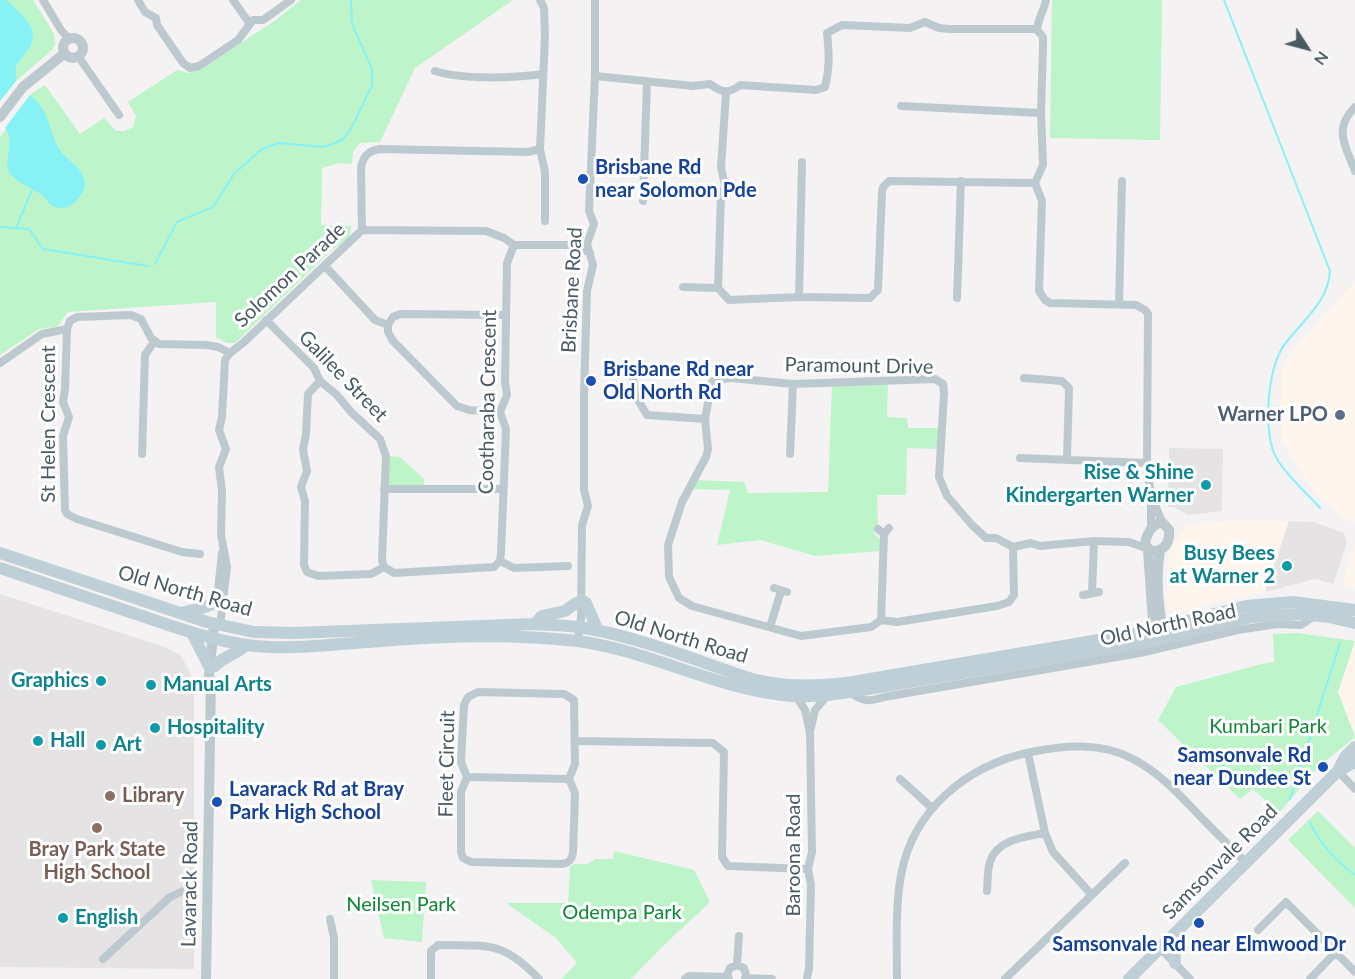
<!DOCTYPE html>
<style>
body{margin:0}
#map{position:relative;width:1355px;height:979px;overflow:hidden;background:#f4f2f2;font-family:Lato,sans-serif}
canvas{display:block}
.north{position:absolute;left:1277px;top:18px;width:60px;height:60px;-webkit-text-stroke:4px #fff;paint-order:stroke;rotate:126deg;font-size:16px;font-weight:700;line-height:24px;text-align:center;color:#485a62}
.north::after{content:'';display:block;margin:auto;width:21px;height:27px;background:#485a62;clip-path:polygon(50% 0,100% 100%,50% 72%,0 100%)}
</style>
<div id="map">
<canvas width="1355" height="979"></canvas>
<div class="north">N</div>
</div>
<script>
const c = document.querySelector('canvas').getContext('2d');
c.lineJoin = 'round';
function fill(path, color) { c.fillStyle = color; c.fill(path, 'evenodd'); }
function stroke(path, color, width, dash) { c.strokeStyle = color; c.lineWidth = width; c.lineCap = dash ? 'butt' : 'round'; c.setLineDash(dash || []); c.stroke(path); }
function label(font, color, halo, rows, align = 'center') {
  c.font = font + ' Lato,sans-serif'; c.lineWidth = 6; c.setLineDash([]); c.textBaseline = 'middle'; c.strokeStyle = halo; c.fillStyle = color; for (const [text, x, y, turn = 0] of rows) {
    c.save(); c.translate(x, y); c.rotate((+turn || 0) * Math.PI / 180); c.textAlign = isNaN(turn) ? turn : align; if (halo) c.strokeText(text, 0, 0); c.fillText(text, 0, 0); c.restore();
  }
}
fill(new Path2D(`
 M1355,282v239h-8l-33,-29 -33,-52v-66l8,-21z
 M1236,520l53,1 -24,71 -88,20 -7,-1 -3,-6 1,-51 13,-22 9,-7z
 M1355,543v46l-13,-4z
 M1355,641v93l-17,-42z`), '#fef6ec');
fill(new Path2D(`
 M1169,448l54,1 -1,62 -34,4 -15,-8h-5z
 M1289,521l25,1 30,11 3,10 -14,41 -18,-5 -50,13z
 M0,594l165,53 16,9 9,16 4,17v280l-194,-2z`), '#e6e3e5');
fill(new Path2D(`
 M0,0h33l21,34 1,10 -3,6 -36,31 -16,20z
 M301,0h212l-98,68 -35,74 -20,1 -7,9 -1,12 -13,-1 -17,5 -1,57 30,1 -1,11 -18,13 -97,93h-8l-11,-6v-35l-148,10 -11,15 -18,2 -39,26v-218l31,-43 14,-9 35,49 24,-16 12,13h9l8,-4 3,-11 -8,-14 49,-32 12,3 12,-4 75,-49z
 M1052,0h110l-2,140 -110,-2z
 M832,383l56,2 -1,32 20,1 1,10h31v21l-32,-1 -1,47h-29l1,30 -5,7 8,8 -1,11 -65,5 -54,-16 -44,5 13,-55 -40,-1 8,-9 46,2 4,11 80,-1z
 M389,456l11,1 24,22v8h-37z
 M1297,633l58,8 -17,51 17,45 -37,30 -39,46 -26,-24 -13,10 -82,-79 18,-33 86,-23 12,-2 -1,-28z
 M1318,811l37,37v60l-67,-68z
 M614,851l80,19 16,32 -49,46 -30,31h-69l15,-16 -21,-25 -50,-35h62l2,-36 4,-3h13l9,-5h17z
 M371,880l55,2 -4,60 -38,-4z`), '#bef4c9');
fill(new Path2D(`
 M0,0h6l19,18 7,11 1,10 -3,8 -14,19v15l-16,20z
 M30,95c20,16 18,33 28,52 7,13 22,17 26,32 2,6 0,13 -4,17 -6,9 -16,16 -27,10 -6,-3 -8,-10 -14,-13 -9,-6 -19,-9 -27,-17 -12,-13 5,-33 -7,-48z`), '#87f2f5');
stroke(new Path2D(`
 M1224,0l106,271c-1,30 -28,50 -45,73 -18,22 -23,91 -8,115 9,16 31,35 43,49
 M0,227l29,2 14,20 105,17
 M16,228l16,-38
 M155,264l22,-42 36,-15 21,-33 28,-25 17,-6 45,4 18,-7 9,-11 21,-44v-16l-20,-45 -1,-24
 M1290,799l50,-156
 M1310,822c8,20 27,40 45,53`), '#87f2f5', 2);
stroke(new Path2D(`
 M43,0l18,30 8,9
 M138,0l7,12 11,6 1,7 26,38 7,5 9,-2 39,-26 15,-20h10l28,-20
 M233,0l17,24
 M540,0l4,8 1,28 -5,113 5,23v49
 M1046,0c-2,11 -8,18 -9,30l6,7v9l-2,67 2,52 -8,18 7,18 -3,90 6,9 5,3 86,2 9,5 3,4 -1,149 4,34v32
 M78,56l41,59
 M435,71c29,9 78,7 108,3
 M595,76l98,10 17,-2c12,9 19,10 30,1l76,5 9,-3c5,-19 4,-35 2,-54l15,-8 68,3 15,-6 14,6 10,1h88
 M726,93l-5,74 4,19 -4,9 -3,93 11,12 70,-3 71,1 8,-8 4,-98 1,-5 6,-6 146,2
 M901,106l140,7
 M1355,107c-22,22 -10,38 0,64
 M643,201l4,-119
 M362,230l-1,-62c2,-12 7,-17 19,-19l148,3 12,-3
 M325,266l50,54 13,5
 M683,287l35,1
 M799,297l3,-135
 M957,298l4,-117
 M1119,304l3,-123
 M266,320l48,48 6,13 17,14 14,17 29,27 6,17 -4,104 2,7
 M388,325v7l5,9 64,65 12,4 31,2
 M388,325l5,-8 7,-3 106,1
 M0,363l42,-29 25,-5
 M623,371l10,6 13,-6
 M633,377l2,18 12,20 58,4
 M1024,378l38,3 7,7 -2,71
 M320,381l-12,13 -2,40 -3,16 4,21 -6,16 4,14 -1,64 3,7 11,4 53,-2 13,-7 10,6 100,-6 6,-6 1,-8 5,-124 -6,-17 7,-17 -2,-13 2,-119 7,-18
 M142,454l3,-99 9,-13
 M790,454l3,-70
 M1020,458l127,5
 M384,489h119
 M1153,500l9,22
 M878,529l6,5 5,-6
 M1013,547l1,48 -5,7 -12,4 -100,16 -16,-2 -10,7 -70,9 -109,-30 -13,-8 -10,-21 -1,-32 14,-43 24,-45 2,-8 -3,-30 7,-38 19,-3 62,6 142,-5 8,5 1,9 -5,84 8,19 25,29 14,13h10l17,9 18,-4 9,3 54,-5 35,1 17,6
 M200,554l-18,-2 -105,-33 -10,-5 -2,-4 -2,-74 6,-19 -6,-15 2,-13 2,-60 3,-8 7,-4 54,-2 10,4 10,19 8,6 47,1 12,2 12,6
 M500,561l14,7 54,-2
 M774,588l13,4
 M1092,592l2,-51
 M1083,595l16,-3
 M217,600l5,-47
 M881,620l3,-86
 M220,625l7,-58 -6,-32 1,-44 -3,-24 7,-18 -7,-19 3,-13 3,-57 5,-7 13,-10 119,-113 124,1 18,7 10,7h60l16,8
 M770,627l11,-36
 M578,641l3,-23 1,-93 6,-19 -4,-16v-95l3,-104 6,-26 -6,-21 7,-20 -5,-13 6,-135v-76
 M478,692l86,2 10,6 1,64 -6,15 6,14 -2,59c-1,8 -4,11 -11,12l-91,-2 -8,-4 -2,-6v-60l6,-15 -6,-15 3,-57 4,-8z
 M850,692c12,10 19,10 34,5l256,-44 98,-23 39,-6 24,1 15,-10
 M796,696l9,14 5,22 2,120 -4,17 3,16 -2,83 -2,11
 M811,728l4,-18 12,-14
 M575,741l138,2 11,9 -2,105 6,9 80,3
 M1028,753l17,80 8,19 38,42
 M1338,771l17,18
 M467,777l102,2
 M900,779l32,29
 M987,891c1,-9 0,-20 3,-29 7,-23 35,-25 55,-29
 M330,919l4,19v41
 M1258,930l28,-28 69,70
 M1160,948l30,31
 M103,959l67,-62 15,-7
 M737,965l2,-29
 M745,978l27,1
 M431,979v-28l7,-6c50,1 64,-5 101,34
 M685,979l4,-3 39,1
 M729,979l-2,-4 3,-7 7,-3 7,3 2,7 -1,4
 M897,979c0,-34 -2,-70 4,-104 12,-66 67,-110 130,-123 34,-7 71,-10 102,7 25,13 43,32 62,52 17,18 35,35 51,52
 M1005,979l120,-116
 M1310,979l25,-26`), '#bccad0', 8);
stroke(new Path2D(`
 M63 48a10 10 0 1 1 20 0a10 10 0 1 1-20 0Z
 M0,117l23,-30 42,-34
 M1162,522l7,8c3,28 -33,26 -21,4 3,-7 7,-10 14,-12z
 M1148,550l6,86
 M1160,550c-5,29 -2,57 4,86
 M206,979l5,-298 -2,-5 5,-52`), '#bccad0', 10);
stroke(new Path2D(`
 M0,553l207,69 47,10 40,1 241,-9c16,1 33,1 50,4 57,10 112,33 167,51 32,8 62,8 95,4l293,-50 106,-27 47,-4 62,8
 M0,568c44,15 89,30 133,45 45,15 88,32 136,34 33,2 66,-3 99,-5 67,-6 142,-9 209,-1 70,9 135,46 206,54 22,3 45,0 67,-3l304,-51 98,-24 50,-3 27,3 26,6
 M581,600l5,3 12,28
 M181,613c13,-4 25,-4 36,-12
 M535,624l7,-8 23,-5 11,-8
 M192,633l18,35
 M215,666c9,-10 22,-12 31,-21
 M1338,771l7,-14 10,-10
 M1175,963l-1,-15 4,-17
 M1129,979l209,-208 17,-9`), '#becfd7', 12);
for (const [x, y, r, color] of [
 [583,179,6,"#1a4fb4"],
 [591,381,6,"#1a4fb4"],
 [1340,415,6,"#5c6f8a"],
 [1206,485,6,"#0f9aa8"],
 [1287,566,6,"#0f9aa8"],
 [101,681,6,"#0f9aa8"],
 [151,685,6,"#0f9aa8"],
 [155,728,6,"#0f9aa8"],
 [38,741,6,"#0f9aa8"],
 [101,745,6,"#0f9aa8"],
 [1323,767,6,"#1a4fb4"],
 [110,796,6,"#8d6e63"],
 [217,802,6,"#1a4fb4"],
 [97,828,6,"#8d6e63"],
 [63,918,6,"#0f9aa8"],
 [1199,923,6,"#1a4fb4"]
]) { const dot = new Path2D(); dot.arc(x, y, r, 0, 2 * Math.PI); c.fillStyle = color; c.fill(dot); stroke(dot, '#fff', 2); }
label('bold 20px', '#164399', '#fff', [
 ["Brisbane Rd",595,168],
 ["near Solomon Pde",595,191],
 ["Brisbane Rd near",603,370],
 ["Old North Rd",603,393],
 ["Samsonvale Rd",1311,756,"right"],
 ["near Dundee St",1311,779,"right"],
 ["Lavarack Rd at Bray",229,790],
 ["Park High School",229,813],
 ["Samsonvale Rd near Elmwood Dr",1199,945,"center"]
], 'left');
label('20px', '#485a62', '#fff', [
 ["Solomon Parade",290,275,-43],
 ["Brisbane Road",572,290,-87],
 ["Paramount Drive",859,366,1],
 ["Galilee Street",343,376,46],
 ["Cootharaba Crescent",488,402,-89],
 ["St Helen Crescent",49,424,-90],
 ["Old North Road",185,591,16],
 ["Old North Road",1168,625,-12],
 ["Old North Road",681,637,17],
 ["Fleet Circuit",447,764,-89],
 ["Baroona Road",794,855,-90],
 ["Samsonvale Road",1220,862,-45],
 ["Lavarack Road",190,884,-89]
]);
label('bold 20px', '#4e5e75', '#fff', [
 ["Warner LPO",1328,415]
], 'right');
label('bold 20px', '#0d838f', '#fff', [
 ["Rise & Shine",1194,473,"right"],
 ["Kindergarten Warner",1194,496,"right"],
 ["Busy Bees",1275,554,"right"],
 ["at Warner 2",1275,577,"right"],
 ["Graphics",89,681,"right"],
 ["Manual Arts",163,685],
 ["Hospitality",167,728],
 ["Hall",50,741],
 ["Art",113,745],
 ["English",75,918]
], 'left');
label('20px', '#0e8735', '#fff', [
 ["Kumbari Park",1268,727],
 ["Neilsen Park",401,905],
 ["Odempa Park",622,913]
]);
label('bold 20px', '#785e54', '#fff', [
 ["Library",122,796],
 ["Bray Park State",97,850,"center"],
 ["High School",97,873,"center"]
], 'left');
</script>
